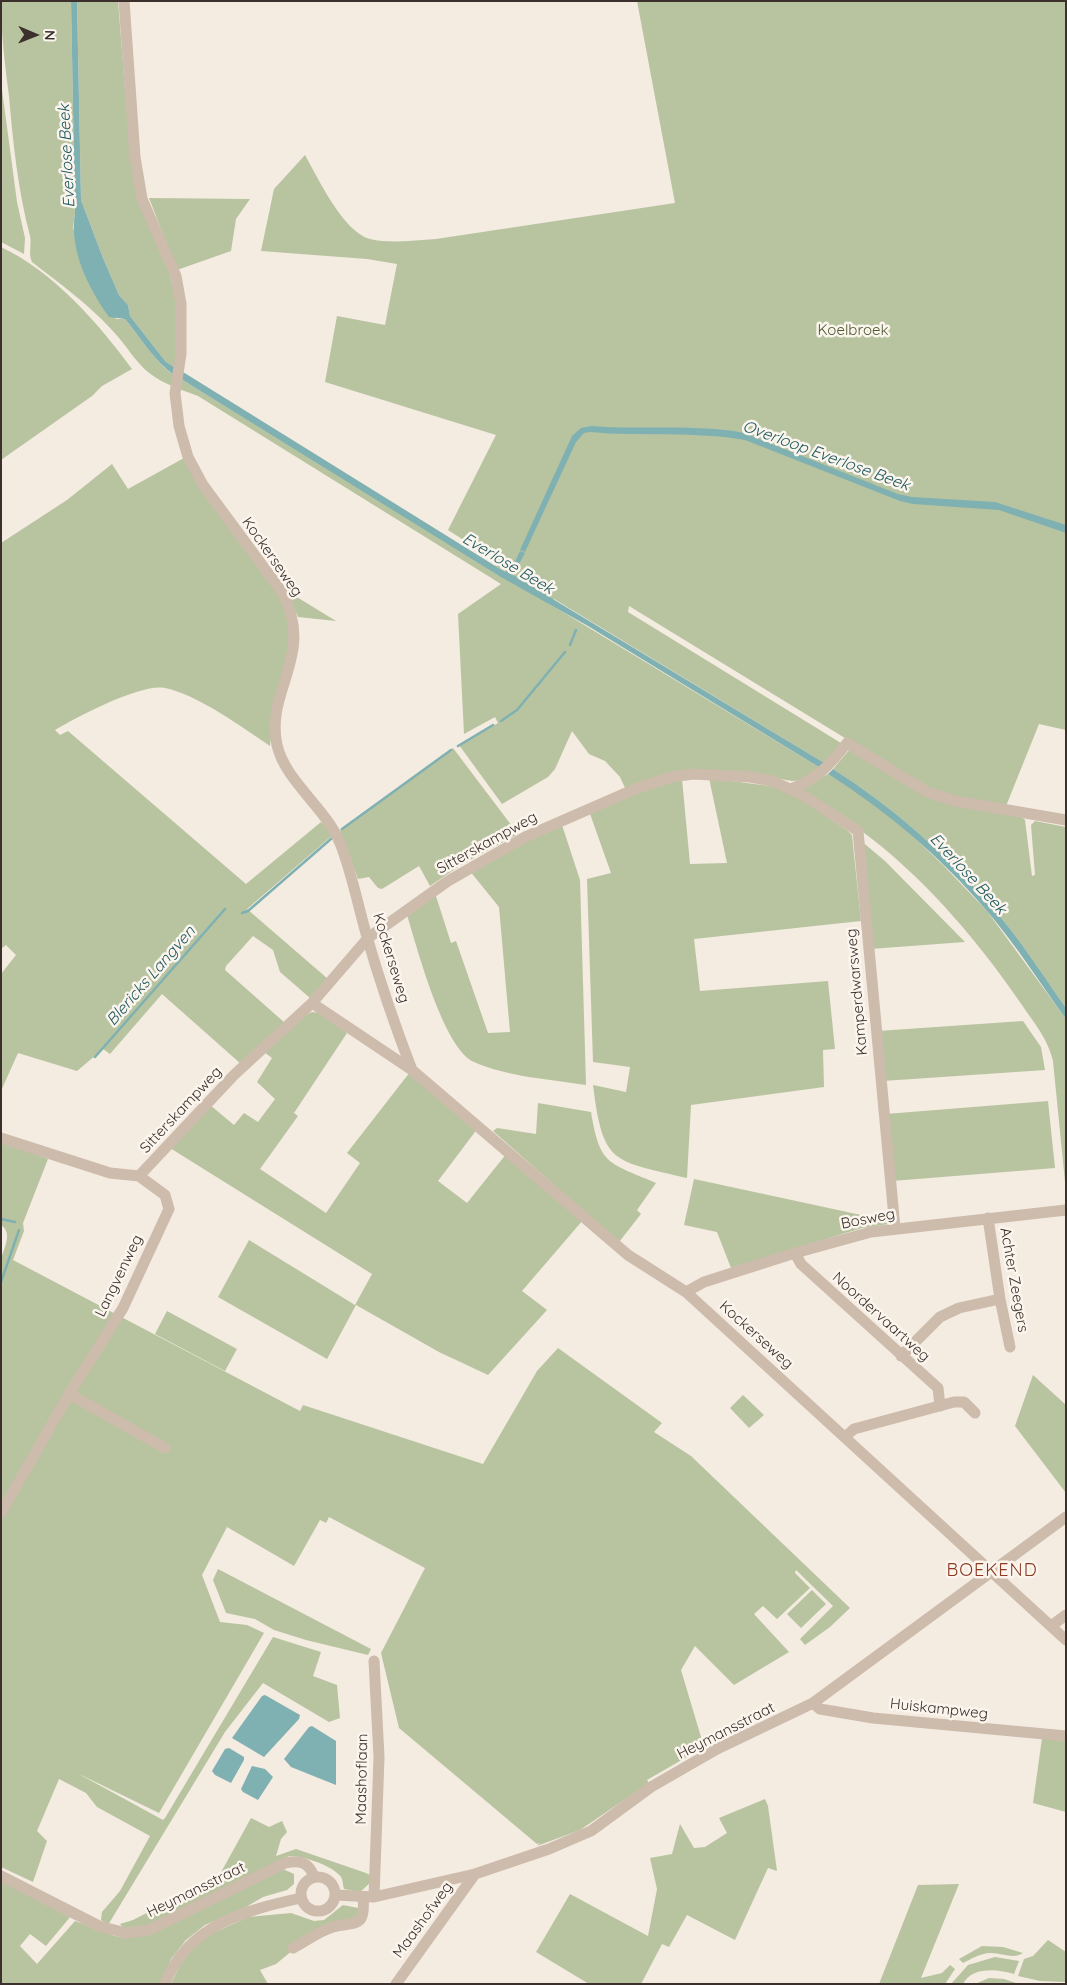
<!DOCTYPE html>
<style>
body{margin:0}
#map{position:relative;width:1067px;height:1985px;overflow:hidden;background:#f4ebe1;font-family:Quicksand,sans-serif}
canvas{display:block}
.frame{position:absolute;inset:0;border:2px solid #3b302b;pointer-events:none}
.north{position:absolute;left:10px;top:10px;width:50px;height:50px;-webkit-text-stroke:4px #fbf5ee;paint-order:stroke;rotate:91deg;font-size:14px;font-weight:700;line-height:20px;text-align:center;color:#3b302b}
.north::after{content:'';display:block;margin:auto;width:18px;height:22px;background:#3b302b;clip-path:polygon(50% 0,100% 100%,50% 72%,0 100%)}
</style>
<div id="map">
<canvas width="1067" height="1985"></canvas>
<div class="frame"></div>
<div class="north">N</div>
</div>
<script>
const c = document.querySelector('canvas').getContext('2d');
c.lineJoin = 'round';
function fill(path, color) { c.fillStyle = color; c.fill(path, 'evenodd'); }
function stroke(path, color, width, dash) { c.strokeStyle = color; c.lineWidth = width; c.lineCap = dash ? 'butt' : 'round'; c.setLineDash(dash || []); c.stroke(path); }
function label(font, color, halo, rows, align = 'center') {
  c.font = font + ' Quicksand,sans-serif'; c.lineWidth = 5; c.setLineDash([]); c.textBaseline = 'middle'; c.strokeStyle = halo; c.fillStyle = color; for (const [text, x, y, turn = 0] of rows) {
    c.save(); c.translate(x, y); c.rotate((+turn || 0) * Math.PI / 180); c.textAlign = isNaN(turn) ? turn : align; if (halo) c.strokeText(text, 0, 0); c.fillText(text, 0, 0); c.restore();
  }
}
fill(new Path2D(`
 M1,1h70l4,212 -2,15 43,91h9c15,18 31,44 49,56l-2,11c-34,-14 -38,-33 -61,-57 -23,-25 -52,-46 -79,-67 -4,-9 0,-17 -2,-26 -12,-46 -17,-93 -21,-140 -4,-31 -8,-63 -8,-95z
 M77,1h41l12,150 39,120 10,39 -3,58 -10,-6 -36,-46 -2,-11 -9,-10 -16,-37 -22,-58z
 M637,1h429v729l-27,-6 -33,82 -46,-8 -35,-11 -296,-181 -1,6 213,131 -15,21 -272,-165 -6,4 274,166 -19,11 -11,1 -52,-9 -115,16 -5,-11 -15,-16 -16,-7 -17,-23 -17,38 -7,8 -46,27 -43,-59 39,-22 -3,-6 -31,17 -6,-120 43,-30 -303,-188 -19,-7 2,-10 322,198 -1,-7 -7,-4 3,-4 -50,-32 48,-95 -171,-53 12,-66 48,9 12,-61 -30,-5 -106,-8 13,-62 31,-34c13,23 38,77 65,84 21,5 45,1 66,0l239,-36z
 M1,82l16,120 8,36 -1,16 -23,-12z
 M149,198l101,1 -14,20 -5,32 -54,19z
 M1,247c53,25 98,77 131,122l-30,17 -10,10 -91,64z
 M184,458l100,143 8,37 -17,68 -5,40c-28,-19 -72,-51 -105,-58 -24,-5 -88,29 -110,42l5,5 8,-4 178,153 75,-62 13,12 -87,75 81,70 -18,19 -30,-26 -7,-22 -20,-14 -27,30 -1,4 60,53 -44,41 -79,-70 -52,60 -7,-5 -26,22 -59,-18 -17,38v-117l15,-19 -10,-10 -5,4v-406l66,-43 45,-36 16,25z
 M287,591l49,30 -38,-4z
 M453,748l65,86 -57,31 -31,21 -11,-20 -37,23 -4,-1 -9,-11 -11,2 -18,-49z
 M850,749l67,42 102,24 6,5 7,56 3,-1 -4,-50 4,-4 31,6v181c-24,-34 -47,-71 -75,-102 -46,-53 -98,-99 -158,-137z
 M828,774l40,25 35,28 40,38 44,46 79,108v173l-13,-131c-5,-22 -19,-38 -31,-56 -41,-60 -92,-121 -150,-166 -22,-18 -50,-30 -70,-50z
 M709,778l68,9 27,14 44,30 4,4 9,86 -167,18 6,52 128,-10 7,68 -12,1 1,37 -133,18 -4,73c-74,-18 -84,-12 -94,-93l33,7 4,-25 -37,-5 -6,-183 24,-6 -22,-62 34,-14 59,-18 8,85 37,-1z
 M561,822l19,58 6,205c-37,-6 -78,-8 -112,-23 -31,-14 -57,-115 -67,-147l28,-22 16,50 5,-2 32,92 22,-1 -11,-125 -30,-37z
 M860,840l25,21 80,81 -95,7z
 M312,1012l7,1 28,20 -53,80 4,3 -38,53 66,44 34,-50 -13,-10 63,-81 68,56 -40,53 29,22 40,-50 76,67 -61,71 25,19 -59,65 -49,-23 -83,-47 -29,54 -109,-62 31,-57 106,65 17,-31 -202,-126 40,-43 24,20 10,-12 14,9 17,-23 -18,-17 15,-24 -8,-6 37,-35z
 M1023,1021l18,26 4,23 -162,11 -5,-50z
 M1048,1101l7,67 -163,13 -6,-67z
 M538,1103l53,9c9,54 17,50 65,71l-19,27 4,4 -22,28 -126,-111 4,-3 39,6z
 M1,1141l47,18 -25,64 1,8 -11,29 287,151 3,-6 180,59 54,-93 21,-23 104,75 -8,9 37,24 159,152 -20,19 -25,18 -5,-6 33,-33 -37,-36 -1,3 15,15 -33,31 -14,-13 -9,8 35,38 -55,33 -39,-39 -14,24 23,77 -57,33 2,3 -69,47 -43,16 3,-3 -3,1 -138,-116 -18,-75 44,-85 -96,-51 -3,6 -6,-3 -26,46 -67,-39 -25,48 18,47 27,3 17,8 -105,180 -82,-40 86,47 2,-2 108,-181 48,15 -8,24 24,9 3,33 -11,4 -66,-39 -38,49 -117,193 -7,-5 1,-8 18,-21 30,-55 -53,-29 -11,-14 -27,-14 -22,52 10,10 -14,41 -32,-15v-608c3,-11 12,-26 0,-34z
 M694,1179l195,42v3l-27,4 -131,40 -14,-36 -33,-7z
 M167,1311l70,38 -12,22 -70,-37z
 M1033,1375l33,30v88l-51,-67z
 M743,1395l21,20 -15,13 -19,-20z
 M218,1569l153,80 -3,6 -62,-15 -32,-10 -19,-11 -29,-6 -13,-33z
 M812,1590l14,14 -25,24 -14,-14z
 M1042,1738l24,2v72l-33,-9z
 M765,1799l3,7 9,65 -9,-3 -33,72 -48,-25 -18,32 -7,-3 -21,40h-52l-53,-32 34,-58 78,42 9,-47 -7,-31 22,-4 8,-30 14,24 11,-1 22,-14 -8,-15z
 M251,1818l18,9 13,-6 5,11 -6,7 -5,17 20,-7 70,24 4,2v8l-10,9 -16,-3c-1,-3 -1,-9 -3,-12 -7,-11 -40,-22 -52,-21l-144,71 -22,1 -3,-4 13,-4 86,-44z
 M283,1869l11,5v10l-7,6 -24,7 -17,10 -41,18 -19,15 -15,19 -11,25h-159v-105l70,37 -25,30 -16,-12 -10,12 17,18 38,-43 40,15 11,2z
 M959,1884l-38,94 21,-5 8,-8 5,4 -10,15h-66l39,-99z
 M343,1905l15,3v10l-65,32 -17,14 -16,6 8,14h-97l9,-19 14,-18 17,-13 37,-17 43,-4 23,8 10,-1z
 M1048,1940l18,12v30l-26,-1 -22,-5 6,-17 9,-3z
 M982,1946l21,1 20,6c-10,7 -22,-1 -34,0 -10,1 -18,6 -26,10l-4,-4z
 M995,1957l24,4 -5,13c-16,-5 -42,-8 -51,10h-12l17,-19z
 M989,1978l15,1 15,5h-44z`), '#b8c4a0');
fill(new Path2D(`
 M71,1h6l4,199 22,58 16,37 9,10 2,11 36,46 10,6 -2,7c-19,-13 -34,-38 -49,-56l-16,-2c-21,-30 -40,-67 -34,-104z
 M183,372l322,200 6,-2 9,-19 5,2 -12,22 313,189 -4,5 -234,-143 -87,-49 -320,-198z
 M591,426c49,4 106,-2 153,7l154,61 14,3 83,5 71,23v8l-67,-23 -86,-6 -13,-3 -155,-61c-50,-9 -104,-3 -155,-8l-6,1 -8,9 -51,110 -5,-2 52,-114 9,-8z
 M833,769c60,38 112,84 158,137 28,31 51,68 75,102v11c-26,-36 -50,-74 -79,-108 -46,-54 -99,-99 -159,-137z
 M265,1695l35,20 -1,4 -35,38 -32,-19 30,-42z
 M312,1726l24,15v44l-45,-18 -7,-8 25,-32z
 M229,1748l15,9v3l-13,23 -16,-8 -3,-4 13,-22z
 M252,1766l13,3 8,8 -15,23 -15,-8 -2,-3z`), '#7fb0b2');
stroke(new Path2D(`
 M570,645l6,-15
 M501,721l16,-11 48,-58
 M458,746l35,-21
 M342,829l109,-79
 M242,913l6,-2 84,-73
 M95,1057l130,-148
 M1,1219l14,3
 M1,1282l18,-52`), '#7fb0b2', 2.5);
stroke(new Path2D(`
 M124,1l11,156 7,42 34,77 5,28v50l-6,39 4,33 9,31 15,28 79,107c34,64 -17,97 -5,153 8,36 49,63 63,98 12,30 18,63 27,94 13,45 28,89 45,133
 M791,789c26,-10 39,-24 56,-46l80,49 28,9 111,19
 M312,1003l100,67 216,185 58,37 380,348
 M1,1138l109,35 29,3
 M139,1176l95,-101 78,-72 56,-65 80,-57 77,-44 110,-48 36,-12 22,-3 57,3 22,4 29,13 57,37 37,397
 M988,1218l12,81 10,48
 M795,1253l6,11 137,124 2,18
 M686,1292l18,-10 91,-29 76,-21 195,-22
 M901,1356l39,-39 19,-9 41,-9
 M69,1394l96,54
 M845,1437l9,-8 100,-27h10l11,11
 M1,1513l68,-119 54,-86 46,-99 -4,-14 -26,-19
 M1051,1626l15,-11
 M813,1703l7,6 53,9 193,18
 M1,1876l98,50 27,7 23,-3 136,-67c15,-3 24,-1 29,14
 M301 1894a17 17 0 1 1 34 0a17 17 0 1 1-34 0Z
 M335,1895l39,2 101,-23 74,-25 42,-18 60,-44 66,-38 96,-46 253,-186
 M374,1897l5,-140 -5,-96
 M293,1948c12,-6 26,-17 40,-21 21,-6 33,3 30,-30
 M165,1984c22,-59 81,-74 136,-86
 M396,1984l79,-110`), '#cdbbac', 11);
label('15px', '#4a5a2e', '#fbf5ee', [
 ["Koelbroek",853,330]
]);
label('15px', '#3b302b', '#fbf5ee', [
 ["Kockerseweg",272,557,55],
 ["Sitterskampweg",487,843,-29],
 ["Kockerseweg",391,958,73],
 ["Kamperdwarsweg",857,992,-95],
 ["Sitterskampweg",181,1110,-47],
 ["Bosweg",868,1219,-11],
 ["Langvenweg",119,1276,-64],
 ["Achter Zeegers",1014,1280,80],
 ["Noordervaartweg",881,1317,42],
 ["Kockerseweg",756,1335,42],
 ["Huiskampweg",939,1709,6],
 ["Heymansstraat",726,1731,-27],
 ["Maashoflaan",362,1779,-89],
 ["Heymansstraat",196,1890,-26],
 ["Maashofweg",423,1920,-54]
]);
label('italic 16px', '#1f5a5e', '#fbf5ee', [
 ["Everlose Beek",67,156,-93],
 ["Overloop Everlose Beek",826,456,20],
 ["Everlose Beek",508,564,31],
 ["Everlose Beek",968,874,47],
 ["Blericks Langven",151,976,-49]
]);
c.letterSpacing = '1px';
label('18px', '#8c3b22', '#fbf5ee', [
 ["BOEKEND",992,1571]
]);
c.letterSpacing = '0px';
</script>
